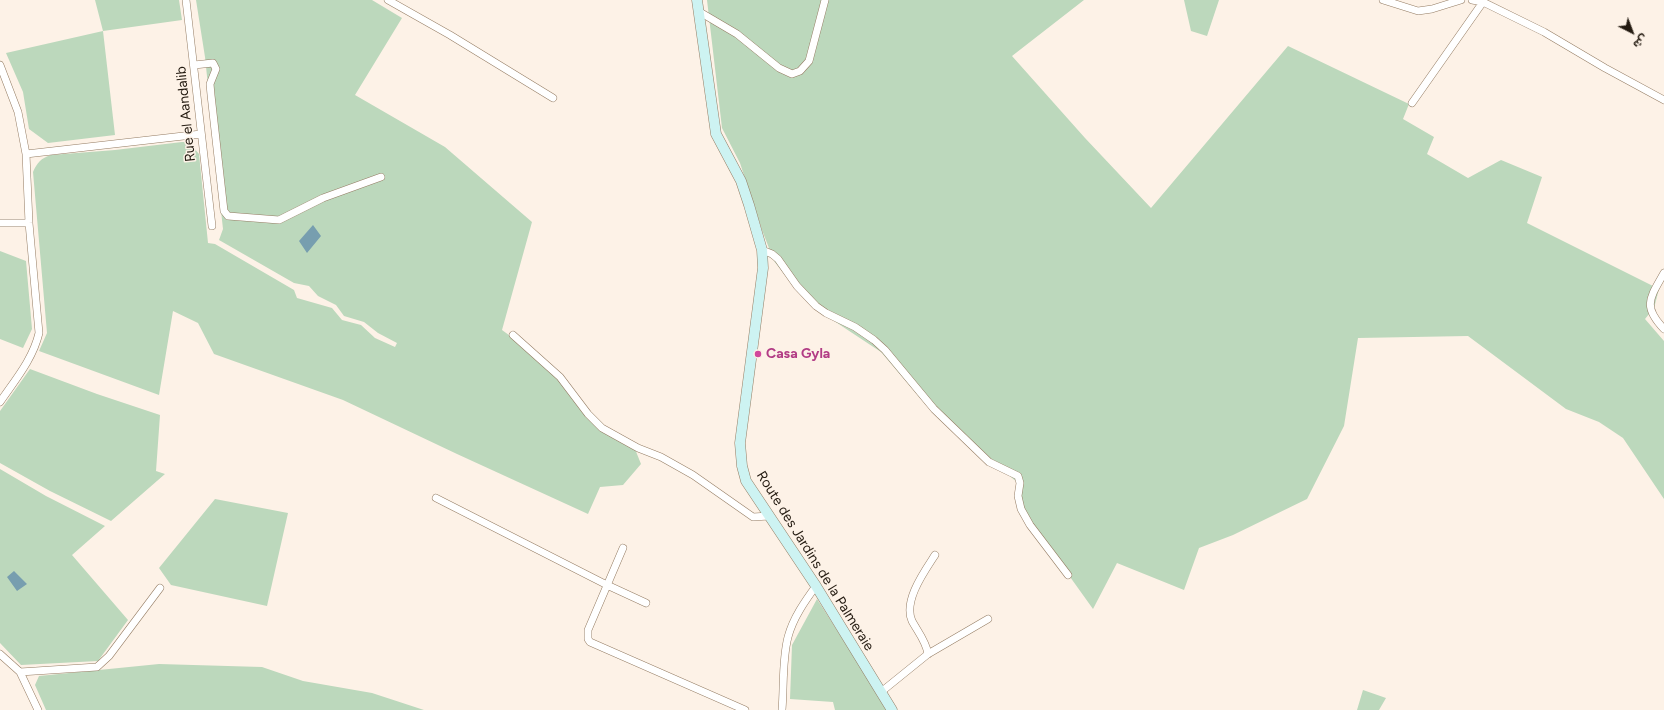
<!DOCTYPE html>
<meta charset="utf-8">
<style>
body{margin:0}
#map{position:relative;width:1664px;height:710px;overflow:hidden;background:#fdf2e7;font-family:Figtree,"Noto Sans Arabic",sans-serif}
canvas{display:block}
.north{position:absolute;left:1612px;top:12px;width:40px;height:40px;-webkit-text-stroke:3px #fdf2e7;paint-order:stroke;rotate:138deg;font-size:11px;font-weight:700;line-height:16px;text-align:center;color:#231a10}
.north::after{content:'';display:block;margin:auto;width:14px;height:18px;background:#231a10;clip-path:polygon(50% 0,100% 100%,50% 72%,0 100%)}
</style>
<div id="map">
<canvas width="1664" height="710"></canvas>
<div class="north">ش</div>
</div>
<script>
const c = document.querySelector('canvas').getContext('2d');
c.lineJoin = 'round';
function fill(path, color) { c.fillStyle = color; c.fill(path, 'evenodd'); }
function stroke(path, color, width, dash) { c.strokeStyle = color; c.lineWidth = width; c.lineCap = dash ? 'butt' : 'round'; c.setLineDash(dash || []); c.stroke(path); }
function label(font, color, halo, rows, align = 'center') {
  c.font = font + ' Figtree,sans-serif'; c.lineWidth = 3; c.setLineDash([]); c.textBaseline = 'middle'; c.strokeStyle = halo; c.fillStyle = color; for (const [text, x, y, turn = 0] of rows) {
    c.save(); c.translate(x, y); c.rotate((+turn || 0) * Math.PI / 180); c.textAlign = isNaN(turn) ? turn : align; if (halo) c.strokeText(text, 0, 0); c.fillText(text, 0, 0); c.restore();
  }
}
fill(new Path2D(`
 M95,0h84l3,20 -79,11 12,104 -67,8 -19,-14 -6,-37 -17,-39 97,-22z
 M196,0h176l30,18 -47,77 90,52 87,75 -30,108 26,19 32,31 35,46 40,23 6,15 -18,21 -23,2 -12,27 -131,-60 -114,-54 -129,-46 -16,-31 -25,-12 -14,84 -120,-44 8,-18 -14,-161c4,-9 8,-14 18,-17l64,-5 67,-8h7l10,12 9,89 7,1 79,46 3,8 35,10 10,12 19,5 14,13 20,9 2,-4 -19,-10 -14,-11 -20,-6 -8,-11 -18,-9 -9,-10 -15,-3 -75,-43 4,-11 -1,-9 -17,-163z
 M707,0h377l-72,56 73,82 66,70 137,-162 121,58 -6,15 31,18 -7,17 41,24 33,-18 41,17 -15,46 132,66 -5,19 -9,11 19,22v158l-41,-61 -24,-16 -33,-13 -98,-73 -110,2 -14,88 -37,73 -74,36 -34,13 -15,42 -67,-27 -24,46 -78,-109 3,-17 -92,-78 -45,-53 -59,-39 -24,-21 -24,-31 -12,-31 -22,-67 -18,-35z
 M1184,0h35l-12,36 -16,-5z
 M0,251l26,10 6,68 -9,19 -23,-9z
 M30,369l67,25 63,21 -4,56 9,3 -54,47 -61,-30 -50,-28v-52z
 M0,469l46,27 59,30 -33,29 56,65 -30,41 -77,4 -21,-22z
 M215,499l73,14 -21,93 -96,-21 -12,-17z
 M817,599l71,111h-53l-2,-8 -43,-3 2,-54z
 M159,664l103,3 41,14 69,12 52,17h-378l-11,-25 4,-9z
 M1363,690l23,8 -7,12h-22z`), '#bcd8bc');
fill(new Path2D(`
 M313,225l8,11 -14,17 -8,-12z
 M14,571l13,13 -10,7 -10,-14z`), '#779eaf');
const street = new Path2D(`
 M186,0l26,226
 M388,0l62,35 103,63
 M1383,0l35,11 14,-2 29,-9
 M1472,0l11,2 61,30 61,36 59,32
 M698,11l39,23 42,34 13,6 8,-3 9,-10 16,-61
 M0,65l18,47 8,42 3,69 10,110c-6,26 -24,47 -39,69
 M194,65l19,-2 3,6 -6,15 1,11 13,116 4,5 51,4 44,-22 58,-21
 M1412,103l71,-101
 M26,154l175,-20
 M0,223h29
 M762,250l10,4 6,5 19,27 19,20 10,7 29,14 19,13 11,10 49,59 55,53 29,14 2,7 -2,13 3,13 9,16 38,50
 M1664,273c-14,25 -22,33 0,56
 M513,335l47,42 28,37 14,14 36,20 23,9 32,18 60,42 16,-1
 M436,498l171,87 39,18
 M623,548l-35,82v9l2,3 155,68
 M0,654l20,18 18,38
 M928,654c-2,-13 -10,-22 -16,-33 -9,-20 12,-49 23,-66
 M20,672l77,-5 12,-11 51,-68
 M881,692l47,-38 60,-35
 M782,710c2,-24 0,-50 6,-73 5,-19 17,-36 28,-51`);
const secondary = new Path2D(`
 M697,0l19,134 25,47 8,24 13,45 1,18 -23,175 2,23 4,15 70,105 76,124`);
stroke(street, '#947c63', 8);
stroke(secondary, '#947c63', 11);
stroke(street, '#fff', 7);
stroke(secondary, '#cdf3f2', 10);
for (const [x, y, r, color] of [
 [758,354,4,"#d1479c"]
]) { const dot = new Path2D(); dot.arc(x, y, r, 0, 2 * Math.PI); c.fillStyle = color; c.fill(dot); stroke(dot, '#fdf2e7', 1.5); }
label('14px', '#231a10', '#fdf2e7', [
 ["Rue el Aandalib",186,114,-96],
 ["Route des Jardins de la Palmeraie",815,561,58]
]);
label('bold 14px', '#b23c85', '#fdf2e7', [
 ["Casa Gyla",766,354]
], 'left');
</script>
